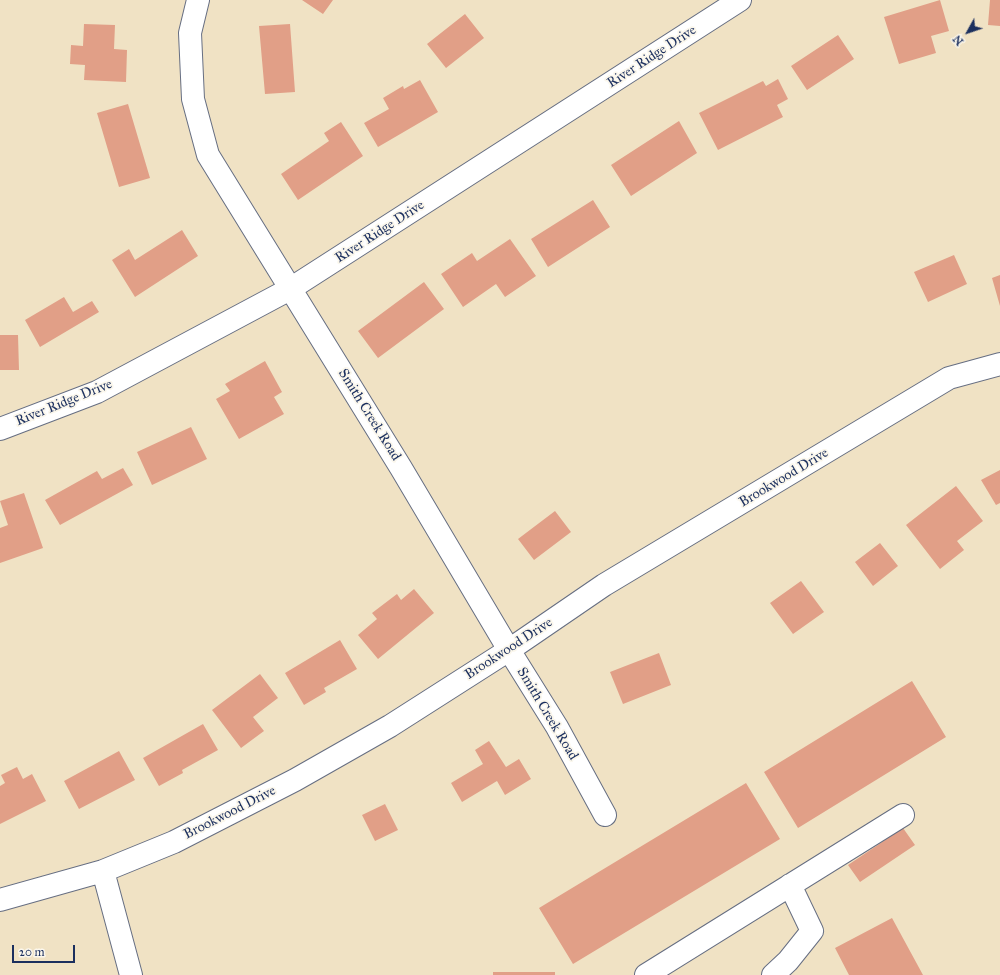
<!DOCTYPE html>
<style>
body{margin:0}
#map{position:relative;width:1000px;height:975px;overflow:hidden;background:#f0e2c4;font-family:"IM FELL Great Primer",serif}
canvas{display:block}
.north{position:absolute;left:948px;top:12px;width:40px;height:40px;-webkit-text-stroke:3px #fbf7ec;paint-order:stroke;rotate:230deg;font-size:11px;font-weight:700;line-height:16px;text-align:center;color:#1b2f5e}
.north::after{content:'';display:block;margin:auto;width:14px;height:18px;background:#1b2f5e;clip-path:polygon(50% 0,100% 100%,50% 72%,0 100%)}
.scale{position:absolute;left:12px;top:945px;width:63px;height:18px;box-sizing:border-box;border:2px solid #1b2f5e;border-top:0;padding-left:5px;font-size:12px;line-height:14px;white-space:nowrap;color:#1b2f5e;-webkit-text-stroke:3px #fbf7ec;paint-order:stroke}
</style>
<div id="map">
<canvas width="1000" height="975"></canvas>
<div class="north">N</div>
<div class="scale">20 m</div>
</div>
<script>
const c = document.querySelector('canvas').getContext('2d');
c.lineJoin = 'round';
function fill(path, color) { c.fillStyle = color; c.fill(path, 'evenodd'); }
function stroke(path, color, width, dash) { c.strokeStyle = color; c.lineWidth = width; c.lineCap = dash ? 'butt' : 'round'; c.setLineDash(dash || []); c.stroke(path); }
function label(font, color, halo, rows, align = 'center') {
  c.font = font + ' "IM FELL Great Primer",serif'; c.lineWidth = 3.5; c.setLineDash([]); c.textBaseline = 'middle'; c.strokeStyle = halo; c.fillStyle = color; for (const [text, x, y, turn = 0] of rows) {
    c.save(); c.translate(x, y); c.rotate((+turn || 0) * Math.PI / 180); c.textAlign = isNaN(turn) ? turn : align; if (halo) c.strokeText(text, 0, 0); c.fillText(text, 0, 0); c.restore();
  }
}
fill(new Path2D(`
 M302,0h31l-10,14z
 M940,0l9,31 -18,5 5,17 -37,11 -15,-47z
 M990,0h10v26l-12,-1z
 M465,14l19,24 -38,30 -19,-24z
 M84,24l31,1 -1,24 13,1 -1,32 -42,-2 1,-15 -15,-1 1,-19 12,1z
 M290,24l5,68 -30,2 -6,-68z
 M838,35l16,24 -47,31 -16,-24z
 M778,79l10,20 -11,6 6,12 -65,33 -19,-37 64,-32 3,5z
 M420,80l18,32 -60,35 -14,-24 25,-14 -6,-11 20,-12 1,3z
 M128,104l22,74 -31,9 -22,-74z
 M679,121l18,32 -66,43 -20,-31z
 M341,122l22,34 -65,44 -17,-26 48,-33 -5,-8z
 M593,200l17,27 -62,40 -17,-28z
 M182,230l16,26 -63,41 -23,-37 17,-11 6,11z
 M510,239l26,37 -31,21 -9,-13 -33,23 -22,-33 31,-21 5,8z
 M954,255l13,29 -39,18 -14,-30z
 M1000,275v31l-8,-28z
 M424,282l20,27 -66,49 -20,-27z
 M64,297l9,15 19,-11 7,11 -59,35 -15,-27z
 M0,335h18l1,35h-19z
 M265,361l17,31 -8,5 10,17 -45,25 -23,-40 14,-8 -5,-7z
 M191,427l16,32 -55,26 -15,-33z
 M123,468l10,17 -73,40 -15,-25 52,-29 5,8z
 M1000,470v33l-4,2 -15,-25z
 M956,486l27,35 -26,20 7,9 -24,19 -34,-44z
 M24,493l19,55 -43,15v-35l8,-3 -8,-24z
 M555,511l16,21 -37,28 -16,-21z
 M880,543l18,23 -25,20 -18,-24z
 M801,581l23,31 -31,22 -23,-31z
 M414,589l20,24 -56,46 -20,-24 19,-16 -5,-6 25,-19 4,6z
 M340,640l17,29 -33,19 2,4 -22,13 -19,-32z
 M659,653l12,32 -48,19 -13,-32z
 M260,674l18,24 -25,19 11,14 -23,17 -29,-38z
 M912,681l34,56 -148,91 -34,-56z
 M203,724l15,26 -36,20 1,3 -24,13 -16,-28z
 M489,741l17,26 13,-8 12,20 -26,16 -8,-14 -35,21 -11,-19 32,-19 -8,-14z
 M119,751l16,29 -56,29 -15,-28z
 M17,767l6,12 9,-5 14,27 -46,23v-38l5,-3 -4,-8z
 M746,783l34,56 -207,125 -34,-56z
 M385,804l13,26 -23,11 -13,-26z
 M903,828l12,17 -55,37 -12,-17z
 M892,918l31,57h-74l-14,-27z
 M493,972h62v3h-62z`), '#e19f87');
const minor = new Path2D(`
 M198,0l-8,33 3,66 15,56 193,313 108,182 48,77 48,88
 M0,429l97,-37 193,-103 450,-289
 M103,871l28,104
 M0,900l103,-29 71,-29 121,-62 95,-54 119,-76 95,-65 345,-207 51,-14
 M646,975l257,-160
 M773,975l15,-14 24,-30 -22,-46`);
stroke(minor, '#666e82', 24);
stroke(minor, '#fff', 22);
label('14px', '#1b2f5e', '#fbf7ec', [
 ["River Ridge Drive",652,57,-33],
 ["River Ridge Drive",380,232,-33],
 ["River Ridge Drive",64,403,-22],
 ["Smith Creek Road",369,415,58],
 ["Brookwood Drive",784,478,-31],
 ["Brookwood Drive",509,649,-33],
 ["Smith Creek Road",547,714,59],
 ["Brookwood Drive",230,813,-27]
]);
</script>
